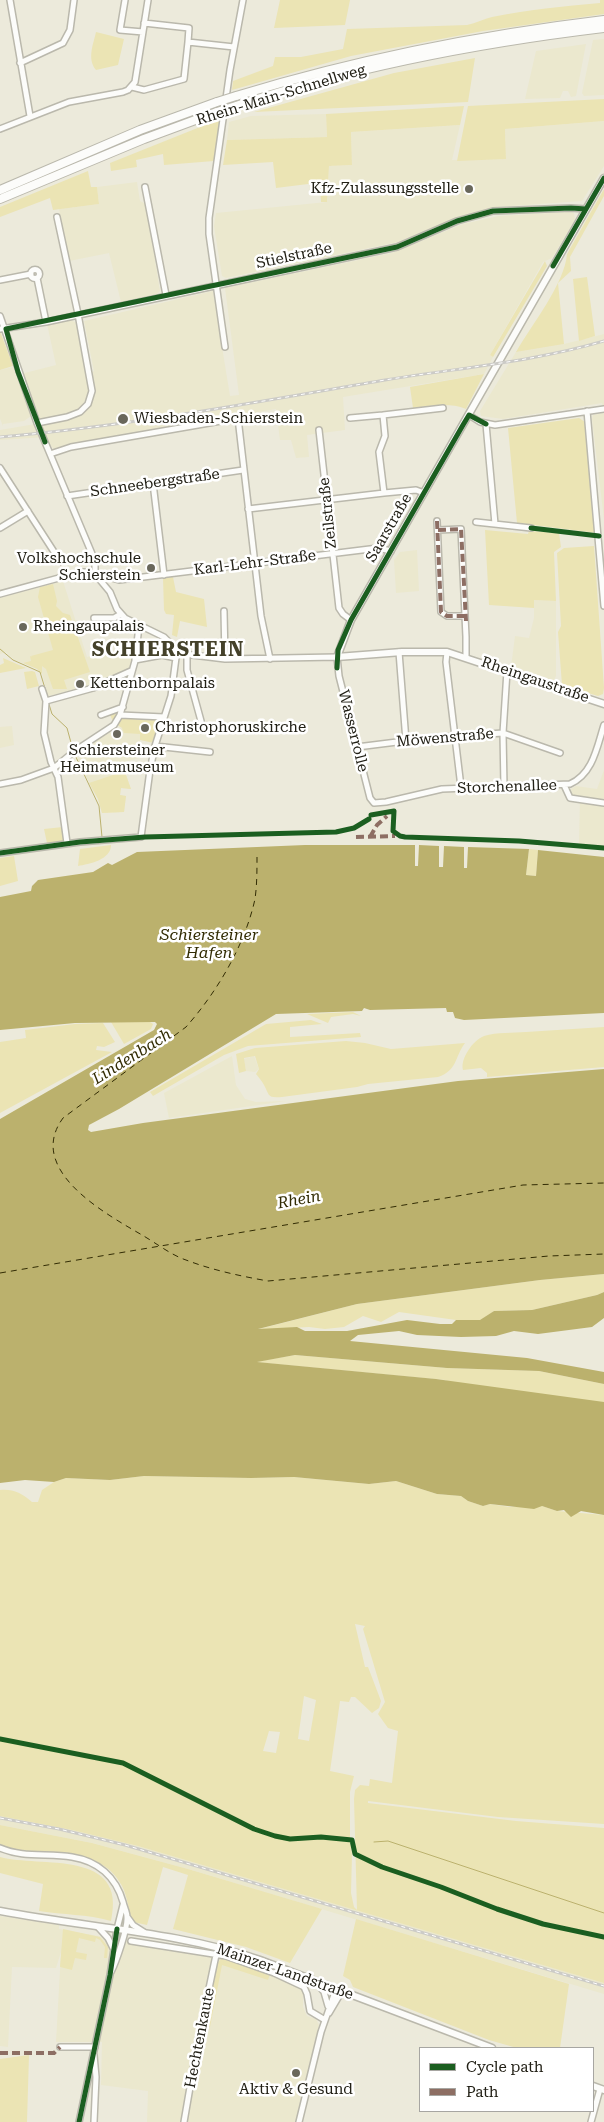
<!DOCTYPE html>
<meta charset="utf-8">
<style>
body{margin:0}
#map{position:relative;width:604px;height:2122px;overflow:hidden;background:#eceadb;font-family:"Roboto Serif",serif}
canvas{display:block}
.legend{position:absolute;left:419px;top:2047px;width:175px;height:65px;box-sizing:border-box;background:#fff;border:1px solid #a7a6a2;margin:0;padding:6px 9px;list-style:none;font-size:15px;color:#222016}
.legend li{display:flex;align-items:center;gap:10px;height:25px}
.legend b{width:25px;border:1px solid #a7a6a2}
</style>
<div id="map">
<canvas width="604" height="2122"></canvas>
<ul class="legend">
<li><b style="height:6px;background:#1b5e20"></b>Cycle path</li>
<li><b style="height:6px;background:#8d6e63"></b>Path</li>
</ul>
</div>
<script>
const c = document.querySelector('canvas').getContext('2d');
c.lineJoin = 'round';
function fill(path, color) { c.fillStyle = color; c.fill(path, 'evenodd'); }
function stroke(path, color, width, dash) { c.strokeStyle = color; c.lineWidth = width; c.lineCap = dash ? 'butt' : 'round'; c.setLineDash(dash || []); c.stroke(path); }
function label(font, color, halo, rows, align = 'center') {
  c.font = font + ' "Roboto Serif",serif'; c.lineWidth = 5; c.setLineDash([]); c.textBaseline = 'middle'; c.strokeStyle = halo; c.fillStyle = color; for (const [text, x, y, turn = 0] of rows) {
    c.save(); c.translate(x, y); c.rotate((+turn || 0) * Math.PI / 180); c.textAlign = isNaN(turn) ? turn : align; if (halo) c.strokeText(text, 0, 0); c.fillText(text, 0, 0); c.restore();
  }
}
fill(new Path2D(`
 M604,39v56l-20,1 -2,-3 11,-53z
 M586,44l-10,52 -5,1 -3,-6h-5l-3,7 -35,1 11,-48z
 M326,114l1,23 -100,3 2,-18 22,-6z
 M604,121v45l-22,35 -86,6 -40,11 -58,24 -172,36 -4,-2 -8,-50 2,-13 111,-11 2,-36 23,-1 -1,-33 109,-7 -8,35 54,-1 -1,-30z
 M137,182l3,19 6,3 14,87 -3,3 -36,8 -12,-49 -40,8 -10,-52 40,-5 -2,-17z
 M569,212l5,1 1,7 -23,38 -9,4 -53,93 3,2 -9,17 -141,23 2,33 -38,5 2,22 -13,1 -5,-18h-11l-4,-31 -205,36 -16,5 -4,-4 -4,-9 -47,3v-10l71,-12 18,-12 6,-12 -4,-21 3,-2 -10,-50 129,-30 17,105 9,-1 -14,-107 167,-35 71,-29 36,-8z
 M70,320l5,2 2,3 13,68 -10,16 -5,4 -35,6 -19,-45 35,-9 -9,-41z
 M604,334v76l-2,-7 -99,16 -22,-3 -1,-5 36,-59 48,-8z
 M13,367l18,49 -7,5 -21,3v2l-3,-7v-49z
 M604,413v106l-12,-100 1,-4z
 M417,550l2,41 -23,2 -2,-33 6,-8z
 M63,581l24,76 23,-6 23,1 -1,12 -6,7 -32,14 -46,11 -7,-27 -27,-9 -8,-8 -6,2v-56z
 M534,600l22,1v75l-3,6 -42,-15 4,-31 14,2 5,-20z
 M12,726l2,19 -14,3v-21z
 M122,728l18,6v12l-4,1 3,11 -15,4 3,9 -2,1 6,17 -10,-1 -1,7 6,1 -2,16 -22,1 -4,-14 -21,-40 11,-7 -2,-4 14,-11z
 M604,770v77l-25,-3 1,-45 -8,-3 -1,-7 5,-3 21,3z
 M232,1056l4,29 9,14 11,3 30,-1 -117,17 -5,-25z
 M254,1056l5,13 -4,3 -9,-1 -2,-12z
 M0,1816l72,14 66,16 414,121 52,16v11l-416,-125 -96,-26 -92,-18z
 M0,1916l59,9v4l166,30 45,15 28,12 5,6v15l4,9 9,3 3,6 -23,97h-149l1,-31 -47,-6 1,-43h-46l5,-90 -5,16 -44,-1 -4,80 -8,-1z`), '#ebe8ce');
fill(new Path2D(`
 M280,0h70l-5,25 -71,3z
 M600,0h4v14l-121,17 -132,25 -119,34 1,-9 40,-15 2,-9h26l42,-8 4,-20 120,-4c9,-2 17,-6 25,-8 35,-7 72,-11 108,-14z
 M96,32l28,7 -6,26 -22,5c-9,-11 -3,-25 0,-38z
 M475,58l-7,44 -214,10 140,-39z
 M604,99v22l-99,8 1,30 -49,2 11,-55z
 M464,106l-4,19 -109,7 1,33 -23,1 -2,36h-6l-1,-16 -4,-3 -40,5 -3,-26 -50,3 4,-25 100,-3 -1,-23z
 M220,119l-6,42 -50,4 -1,-11 -27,6 1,7 -26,4 -1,-8z
 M88,171l3,16h6l2,17 -46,6 -3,-12 -50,19v-10z
 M604,189v7l-34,61 1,14 -13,12 6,61 -48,8c15,-26 49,-69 51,-98z
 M545,261l2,5 -54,91 -3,-2z
 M587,277l8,59 -16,5 -6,-62z
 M0,331l13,35 -13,4z
 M484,374l-18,35c-17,-7 -36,-3 -53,-1l-3,-21z
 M579,418l6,4 12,111 -80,-10 -9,-95z
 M485,530l43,4 1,-3 30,2 2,14 -7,5 2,49 -22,-1v8l-45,-3z
 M594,546l10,142 -1,6 -5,2 -36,-11 -4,-53 3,-6 -4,-73 7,-5z
 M173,577l3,15 28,7 3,28 -27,-6 -3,16 -5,-2 2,-20 -8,-1 -2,-4 -1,-32z
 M53,584l4,17 -1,5 7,7 7,2 20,57 -26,8 3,9h-14l-7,-20 -4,-3v8l-5,-5 -14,-6 8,-2 -1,-5 2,1 -1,-1 22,-6 -15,-53 2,-10z
 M3,658l23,10 -26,5v-8l4,-2z
 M32,671l3,1 4,14 -12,3 -3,-17z
 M117,709l1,6 42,4 -6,24 -14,-3v-6l-16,-1 -2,-5 -8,-5 -5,-10z
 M124,763l3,8 -2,1 6,17 -10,-1 -1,7 6,1 -2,16 -22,1 -4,-14 -9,-16 30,-10 -1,-8z
 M63,827l3,14 -19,2 -3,-14z
 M111,845c0,15 -22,19 -33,21l2,-17z
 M529,849l9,1 -2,26 -10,-1z
 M14,856l4,25 -18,5v-28z
 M353,1012l8,4 -8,-2 -22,3 -3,6 -21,-9z
 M311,1020l11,4 -32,3v10l70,-4 1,4 -113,9 -24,9 -71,41 -3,-4 116,-68z
 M111,1022h39l3,2 -2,5 -27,15z
 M103,1023l12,19 -11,5 -7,-1 -1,4 16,2 -112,61v-71l26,-4 -1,-8 50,-6z
 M604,1027v40l-117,10v-4l-6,-5 -18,2c-3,-11 10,-30 21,-34 13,-4 29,-3 42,-4 26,-2 52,-3 78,-5z
 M346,1041l19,2 26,6 74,-6c-11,15 -7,27 -27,34l-70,7 -11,3 -75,10c-15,1 -12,-1 -18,-12 -2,-4 -5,-7 -8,-11l3,-5 -4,-13 -11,2 2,13 -7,2 -3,-19 19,-6z
 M604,1274v18l-7,3 -65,15 -38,1 -14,10 -24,-1 -57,-8 -18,10 -18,-6 -19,11 -19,2 -16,-2 -54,3 102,-26 183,-24z
 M295,1355l152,13 92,3 65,13v79l-159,-83 -191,-18z
 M144,1476l107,2 43,-1 75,7 27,-3 41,13 24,2 7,5 15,5 7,-2 20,3 32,-1 15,5 47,4v309l-106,-7 -130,-16v2l148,18 88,7v155l-466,-137 -66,-16 -72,-14v-326c14,-1 21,3 32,12h6l4,-12 12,-8 12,-4 44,2zM355,1624l10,2 -2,3 22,73 -7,12 10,14 10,3 -6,52 -22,-4 -1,7 -9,-1 -5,5 -1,9 3,111 -3,-3 -3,-14 1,-39 -2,-17v-45l4,-16 -24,-5 10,-70 9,1 2,-5h4l17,16 7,-5 2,-7 -13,-34h-3zM304,1696l12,4 -7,41 -11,-2zM269,1731l11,1 -4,21 -13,-2z
 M0,1825l92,18 96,26 134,40 -32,54 -44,-16 -73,-18 15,-54 -25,-8 -16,58 -14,-3c-5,-11 -5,-25 -11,-36 -23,-45 -83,-26 -122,-41z
 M0,1857c40,11 128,-9 111,64 -24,-7 -48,-6 -72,-10l4,-27 -43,-11z
 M356,1919l213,65 -9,64h-43l-28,-8 -136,-53 -3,-7 -7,-4z
 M63,1929l37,8 8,10 -1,11h-3l1,-11 -5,-7 -4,-2 -1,4 -16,-4 -3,14 11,2 -1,6 -11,-2 -3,12 -12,-3z
 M221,1959l15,3 34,12 -2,6 -46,-15 -12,62 -5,-2 13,-63z
 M29,2055l-2,67h-27v-63z`), '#ebe4b4');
fill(new Path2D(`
 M305,845h110v21h3l1,-21 20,1v21h4l1,-21 20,1v21h3l1,-21 61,2 -3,26 10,1 2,-26 66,7v156l-140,7 -9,-2 -2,-6h-6l-1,-4 -76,2 -6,-2 -2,3 -86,3 -157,95 -30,16 -1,5 3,2 52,-9 315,-42 146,-12v205l-64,6 -183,24 -99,25 39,-2 8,4h42l60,-11 33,4h12l4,-4h24l14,-9 38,-1 65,-15 7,-3v26l-12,9 -54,7 -24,-3 -18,5 -35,1 -44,-2 -18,-4 -41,4 -8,6 177,17 77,14v12l-65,-13 -92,-3 -152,-13 -38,7 179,17 168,23v113l-23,-4 -10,6 -7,-7 -7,1 -15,-5 -8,3 -44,-5 -7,2 -15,-5 -7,-5 -24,-2 -41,-13 -27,3 -75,-7 -43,1 -107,-2 -34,4 -44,-2 -12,4 -29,-2 -25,3v-364l154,-89 3,-6 -2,-2 -80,1 -75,7v-133l31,-6 1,-5 6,-6 55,-8 15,-9 4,2 25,-13z`), '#bbb16d');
stroke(new Path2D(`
 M0,649l13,11 27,12 8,26
 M48,701l4,13 15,14 6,22
 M74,753l25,53 3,31
 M374,1842l14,-1 216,72`), '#bbb16d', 1);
stroke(new Path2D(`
 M257,857c0,13 0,28 -2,42 -10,46 -38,93 -69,128l-123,91c-38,52 43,96 79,117 14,8 29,20 44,25 26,10 54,16 82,21l281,-25 55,-2
 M0,1273l523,-88 81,-2`), '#322c04', 1, [6, 5]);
const minor = new Path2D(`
 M10,0l20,116
 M125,0l-5,30 23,2
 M144,23l45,5 -1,14 46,5
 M20,63l43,-20 7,-13 4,-30
 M132,87l12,3 40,-11 4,-37
 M0,129l69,-27 54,-10 5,-2 7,-8 13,-82
 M145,187l21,108
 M30.5 274a4.5 4.5 0 1 1 9 0a4.5 4.5 0 1 1-9 0Z
 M37,278l9,44
 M0,280l31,-6
 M0,316l37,107 58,138v13
 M0,329l46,-7 351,-75 60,-26 36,-10 78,-3 15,1
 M225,347l-16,-113v-16l21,-148 13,-70
 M587,411l17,195
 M469,415l11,7 15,3 109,-16
 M350,418l33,-3
 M37,423l30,-6 13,-5 8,-8 4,-13 -14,-77 -21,-97
 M486,424l9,100
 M319,430l20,178 4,6 8,6
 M50,454l21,-7 167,-29 23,198 9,43
 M0,468l58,90
 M153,483l11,92
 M384,493l-5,-41 6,-16 -2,-21 60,-7
 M67,496l176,-26
 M248,509l136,-16 32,-3 8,3
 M437,521l4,91 6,4h18
 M476,522l55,6
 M0,528l28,-17
 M438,530l23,-1 5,108v20
 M95,574l15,18 7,17 8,9 39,19 11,11 9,6 41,5 112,-2 2,19 31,122 4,5 12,-1 56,-13 128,-5c23,-10 27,-37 34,-59
 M0,594l81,-22h9l29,8 259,-32 13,3
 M224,611l1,48
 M94,618h20l7,-4
 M399,652l7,89
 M447,652l-1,10 15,125
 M187,654v16l14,51
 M135,660l27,-5 14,3
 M42,689l4,12 -2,32 7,29 7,15 9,66
 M46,701l47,-13 38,-17
 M101,715l22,-8
 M120,715l44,2
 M155,746l55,6
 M357,747l72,-9 74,-5 57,20
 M0,784l21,-4 33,-12 22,-18 38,-25 6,-10 15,-54 4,-35
 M564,785l6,13 34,5
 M504,787l-1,-54 4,-62
 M0,853l80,-11 61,-5 9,-67 5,-24 16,-50 6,-46
 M0,1848c23,10 48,5 72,9 26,4 44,20 51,45 1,5 4,10 4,15 1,11 -11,45 -16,55
 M128,1918l5,7 11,7
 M98,1927l10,11 5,10
 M131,1941l95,15 48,17 30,14 3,7 3,17 15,9
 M317,1983l7,9 4,14
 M329,2013l13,-22
 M60,2047h35
 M94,2055l2,22 -2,45
 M79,2122l31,-147 7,-46 6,-24
 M184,2122l14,-81 18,-86
 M299,2122l22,-90 15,-43
 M591,2122l9,-33`);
const major = new Path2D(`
 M604,178l-253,442 -14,37 65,-5h45l157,52
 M0,1911c87,17 176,20 260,49l232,88
 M593,2086l11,4`);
const highway = new Path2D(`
 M236,96c122,-37 242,-61 368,-76
 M236,106c120,-40 243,-63 368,-78
 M0,190l140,-60 77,-28
 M0,199l144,-60 73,-27`);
stroke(minor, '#bab8ac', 8);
stroke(major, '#bab8ac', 9);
stroke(highway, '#bab8ac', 10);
stroke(minor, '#fcfcfa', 5);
stroke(major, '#fcfcfa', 6);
stroke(highway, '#fcfcfa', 8);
const rail = new Path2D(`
 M0,437c129,-11 257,-35 385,-57 73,-12 148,-18 219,-39
 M0,1818l59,11 66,16 479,141`);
stroke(rail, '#cccbc7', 3);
stroke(rail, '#fff', 1, [4]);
const highwayBridge = new Path2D(`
 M217,102l19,-6
 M217,112l19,-6`);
stroke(highwayBridge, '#bab8ac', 10, []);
stroke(highwayBridge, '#fcfcfa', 8);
stroke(new Path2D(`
 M437,521l4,91 6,4h18
 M438,530l23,-1 5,92
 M58,558l10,17
 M356,837l39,-1
 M370,837l7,-12 10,-9
 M0,2053h54l6,-6`), '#8d6e63', 4, [8, 4]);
stroke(new Path2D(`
 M553,266l51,-88
 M45,442l-27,-70 -12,-43 391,-82 60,-26 36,-10 78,-3 15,1
 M531,528l68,8
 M337,668l1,-18 13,-30 112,-195 6,-10 17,9
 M371,815l23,-4 -1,20 7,5 5,1 114,4 85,7
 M0,853l80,-11 65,-5 191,-5 18,-4 15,-9
 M0,1739l123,24 131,66 21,7 15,3 31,-2 31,3 3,14 27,13 59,20 56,22 46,15 61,13
 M79,2122l31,-147 7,-46`), '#1b5e20', 5);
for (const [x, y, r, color] of [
 [469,189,5,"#69675b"],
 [123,419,6,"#69675b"],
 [151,568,5,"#69675b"],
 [23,627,5,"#69675b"],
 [80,684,5,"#69675b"],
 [145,728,5,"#69675b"],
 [117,734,5,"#69675b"],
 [296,2073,5,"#69675b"]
]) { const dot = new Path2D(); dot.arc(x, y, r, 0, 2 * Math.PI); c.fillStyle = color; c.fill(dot); stroke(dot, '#fff', 2); }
label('15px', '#222016', '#fff', [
 ["Rhein-Main-Schnellweg",281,95,-17],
 ["Stielstraße",294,256,-12],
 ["Schneebergstraße",155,483,-8],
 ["Zeilstraße",328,513,-96],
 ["Saarstraße",389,528,-60],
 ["Karl-Lehr-Straße",255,563,-7],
 ["Rheingaustraße",535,680,19],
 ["Wasserrolle",353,731,76],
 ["Möwenstraße",445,738,-5],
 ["Storchenallee",507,787,-2],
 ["Mainzer Landstraße",285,1972,19],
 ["Hechtenkaute",200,2038,-79]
]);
label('15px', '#222016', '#fff', [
 ["Kfz-Zulassungsstelle",459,189,"right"],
 ["Wiesbaden-Schierstein",134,419],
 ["Volkshochschule",141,559,"right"],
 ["Schierstein",141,576,"right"],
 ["Rheingaupalais",33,627],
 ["Kettenbornpalais",90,684],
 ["Christophoruskirche",155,728],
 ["Schiersteiner",117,751,"center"],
 ["Heimatmuseum",117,768,"center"],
 ["Aktiv & Gesund",296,2090,"center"]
], 'left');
label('italic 16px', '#322c04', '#fff', [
 ["Schiersteiner",209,935],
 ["Hafen",209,953],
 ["Lindenbach",132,1057,-32],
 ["Rhein",299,1200,-10]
]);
c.letterSpacing = '1px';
label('bold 20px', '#44412a', '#fff', [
 ["SCHIERSTEIN",168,650]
]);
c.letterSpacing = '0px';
</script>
